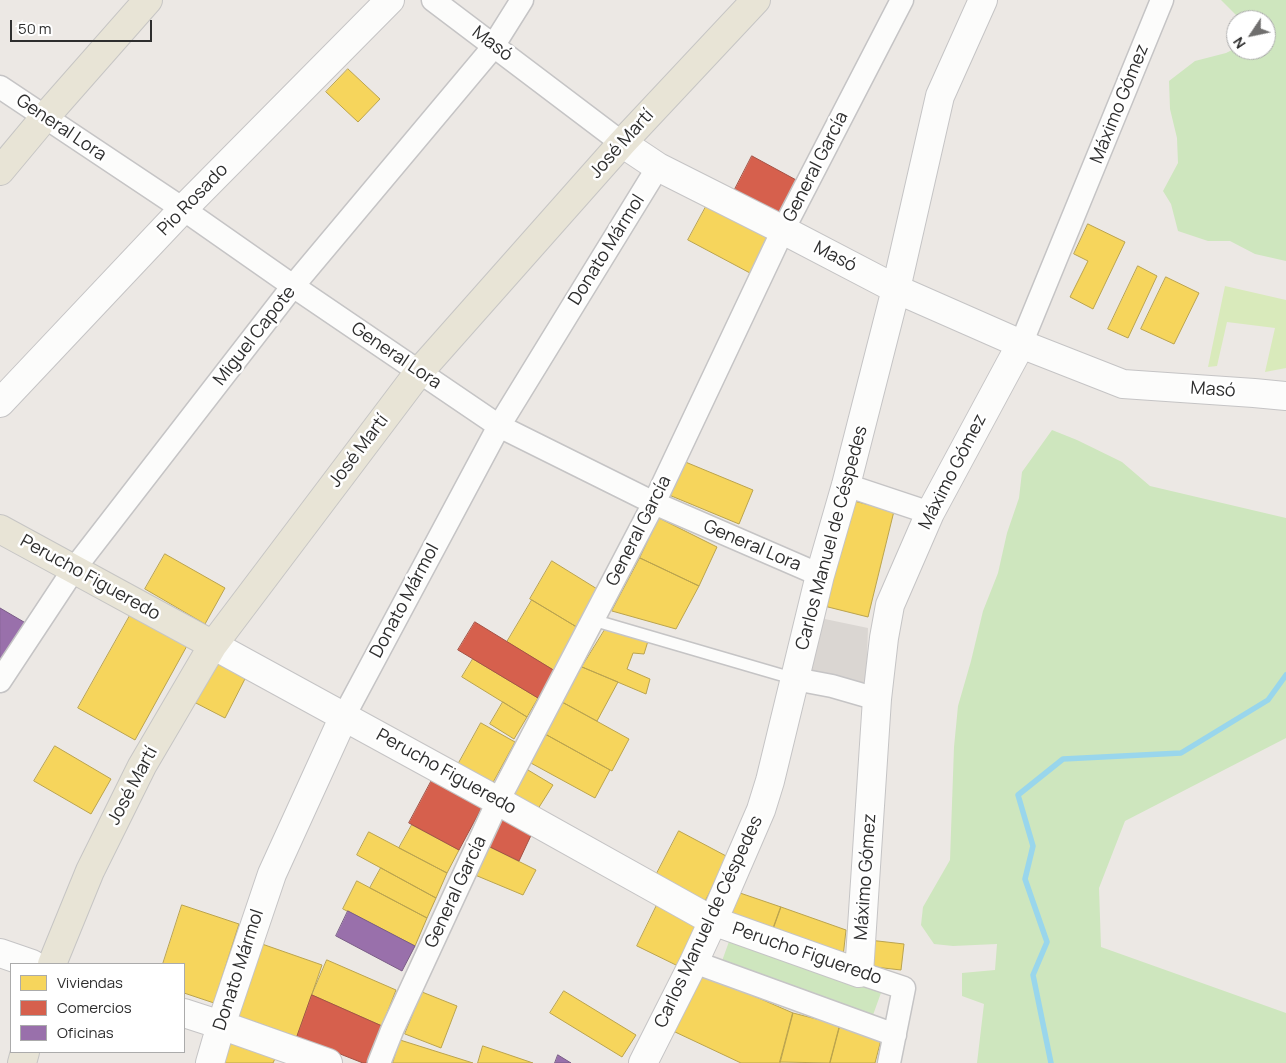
<!DOCTYPE html>
<meta charset="utf-8">
<style>
body{margin:0}
#map{position:relative;width:1286px;height:1063px;overflow:hidden;background:#ece8e4;font-family:Manrope,sans-serif}
canvas{display:block}
.legend{position:absolute;left:10px;top:963px;width:175px;height:90px;box-sizing:border-box;background:#fff;border:1px solid #ababab;margin:0;padding:6px 9px;list-style:none;font-size:15px;color:#2e2e2e}
.legend li{display:flex;align-items:center;gap:10px;height:25px}
.legend b{width:25px;border:1px solid #ababab}
.north{position:absolute;left:1226px;top:10px;width:50px;height:50px;box-sizing:border-box;background:#fff;border:1px solid #ababab;border-radius:50%;rotate:236deg;font-size:14px;font-weight:700;line-height:20px;text-align:center;color:#2e2e2e}
.north::after{content:'';display:block;margin:auto;width:18px;height:22px;background:#706f6e;clip-path:polygon(50% 0,100% 100%,50% 72%,0 100%)}
.scale{position:absolute;left:10px;top:20px;width:142px;height:22px;box-sizing:border-box;border:2px solid #2e2e2e;border-top:0;padding-left:6px;font-size:15px;line-height:18px;white-space:nowrap;color:#2e2e2e;-webkit-text-stroke:4px #fff;paint-order:stroke}
</style>
<div id="map">
<canvas width="1286" height="1063"></canvas>
<ul class="legend">
<li><b style="height:14px;background:#f6d55c"></b>Viviendas</li>
<li><b style="height:14px;background:#d6604d"></b>Comercios</li>
<li><b style="height:14px;background:#9970ab"></b>Oficinas</li>
</ul>
<div class="north">N</div>
<div class="scale">50 m</div>
</div>
<script>
const c = document.querySelector('canvas').getContext('2d');
c.lineJoin = 'round';
function fill(path, color) { c.fillStyle = color; c.fill(path, 'evenodd'); }
function stroke(path, color, width, dash) { c.strokeStyle = color; c.lineWidth = width; c.lineCap = dash ? 'butt' : 'round'; c.setLineDash(dash || []); c.stroke(path); }
function label(font, color, halo, rows, align = 'center') {
  c.font = font + ' Manrope,sans-serif'; c.lineWidth = 5; c.setLineDash([]); c.textBaseline = 'middle'; c.strokeStyle = halo; c.fillStyle = color; for (const [text, x, y, turn = 0] of rows) {
    c.save(); c.translate(x, y); c.rotate((+turn || 0) * Math.PI / 180); c.textAlign = isNaN(turn) ? turn : align; if (halo) c.strokeText(text, 0, 0); c.fillText(text, 0, 0); c.restore();
  }
}
fill(new Path2D(`
 M1221,0h65v261l-31,-7 -25,-13h-22l-30,-10 -7,-27 -8,-13 15,-28 -1,-25 -7,-29 -1,-28 26,-20 31,-8 10,-5v2h30v-30h-27l-2,-4z
 M1052,430l25,10 45,22 28,24 136,32v220l-161,83 -26,67 2,59 185,66v50h-309l7,-59 -22,-8v-23l33,-3 2,-26 -44,2 -19,-2 -13,-19 2,-18 27,-47 4,-113 4,-41 13,-45 12,-50 15,-38 9,-40 12,-35 3,-26z
 M731,936l151,54 -9,25 -151,-54z`), '#cee6be');
fill(new Path2D(`
 M1225,286l61,14v68l-21,4 10,-44 -48,-6 -10,44 -9,1z`), '#d9eabb');
fill(new Path2D(`
 M820,618l48,10 -2,61 -59,-14z`), '#dad6d2');
const homes = new Path2D(`
 M348,69l32,30 -22,23 -32,-30z
 M708,203l61,33 -19,37 -62,-33z
 M1088,224l37,18 -32,67 -23,-12 18,-36 -14,-7z
 M1138,266l19,10 -29,62 -20,-9z
 M1166,277l33,16 -25,51 -33,-15z
 M683,461l70,29 -14,34 -70,-29z
 M850,500l44,11 -26,106 -44,-11z
 M659,518l58,29 -18,39 -59,-28z
 M165,554l60,34 -20,36 -60,-35z
 M640,558l59,28 -23,43 -64,-18z
 M552,561l50,31 -22,37 -50,-30z
 M532,600l48,29 -25,42 -48,-29z
 M132,612l56,32 -53,96 -57,-32z
 M606,628l42,13 -4,13 -11,-1 -6,16 23,10 -4,15 -64,-27z
 M216,654l33,17 -24,47 -33,-17z
 M473,659l65,39 -11,19 -65,-40z
 M582,667l36,15 -21,39 -35,-19z
 M503,702l24,15 -13,22 -24,-15z
 M562,702l67,37 -17,32 -67,-37z
 M481,723l34,19 -25,46 -35,-18z
 M545,734l65,36 -15,28 -66,-36z
 M55,746l56,33 -20,35 -57,-33z
 M528,770l25,15 -17,27 -25,-15z
 M412,825l47,25 -12,23 -48,-25z
 M679,831l49,26 -25,48 -49,-26z
 M369,832l78,41 -11,25 -79,-43z
 M488,846l48,24 -13,25 -48,-20z
 M381,868l55,30 -9,20 -57,-30z
 M357,881l70,37 -12,28 -72,-37z
 M740,893l41,14 -9,25 -41,-15z
 M182,905l57,19 -25,79 -30,-10v-29h-21z
 M657,905l41,20 -20,41 -41,-20z
 M781,907l65,23 -3,27 -71,-25z
 M869,940l35,4 -3,26 -35,-4z
 M262,944l60,21 -25,72 -59,-21z
 M327,960l69,30 -14,36 -70,-31z
 M708,976l85,37 -13,50h-39l-68,-32 20,-52z
 M564,991l72,44 -14,22 -72,-44z
 M422,992l35,14 -16,42 -36,-14z
 M793,1013l47,12 -10,38 -50,-1z
 M840,1025l42,11 -7,27h-45z
 M229,1037l48,17 -4,9h-51z
 M400,1040l73,23h-80z
 M483,1046l50,17h-55z`);
fill(homes, '#f6d55c');
stroke(homes, '#baa34e', 1);
const shops = new Path2D(`
 M752,156l46,25 -20,38 -46,-24z
 M475,622l80,49 -17,27 -80,-48z
 M432,780l50,27 -23,43 -50,-27z
 M504,812l30,17 -15,32 -31,-15z
 M312,995l70,31 -15,37h-4l-66,-26z`);
fill(shops, '#d6604d');
stroke(shops, '#a45144', 1);
const offices = new Path2D(`
 M0,608l29,17 -29,42z
 M348,911l67,35 -13,25 -66,-35z
 M558,1055l13,8h-16z`);
fill(offices, '#9970ab');
stroke(offices, '#795c86', 1);
stroke(new Path2D(`
 M1051,1063l-18,-88 14,-33 -22,-63 8,-33 -15,-51 45,-36 118,-6 87,-53 18,-25`), '#99d6ec', 5.5);
const lane = new Path2D(`
 M593,620l202,59`);
const street = new Path2D(`
 M433,0l189,143
 M0,87l183,122 110,77 206,140 155,77 166,72
 M1021,344l141,-344
 M846,485l84,28
 M795,679l37,7 45,13
 M0,681l74,-112 219,-283 197,-235 32,-51
 M344,716l155,-290 159,-259
 M694,962l201,73
 M859,973l45,15 -15,75
 M379,1063l14,-35 105,-227 156,-298 129,-273 119,-230`);
const secondary = new Path2D(`
 M622,143l36,24 125,63 113,59 125,55 102,40 131,9 32,3
 M0,403l183,-194 207,-209
 M213,645l285,156 215,120 146,52 18,-274 7,-61 6,-33 40,-92 91,-169
 M0,953l32,11
 M184,1013l37,12 107,38
 M210,1063l11,-38 51,-151 72,-158
 M643,1063l51,-101 19,-41 48,-111 9,-29 50,-206 26,-90 50,-196 44,-193 43,-96`);
const primary = new Path2D(`
 M0,171l45,-54 103,-117
 M0,529l213,116
 M52,964l38,-93 52,-105 71,-121 206,-273 203,-229 134,-143
 M22,1063l3,-11`);
stroke(lane, '#c5c4c5', 14);
stroke(street, '#c5c4c5', 25);
stroke(secondary, '#c5c4c5', 30);
stroke(primary, '#c6c5c4', 30);
stroke(lane, '#fcfcfb', 11);
stroke(street, '#fcfcfb', 22);
stroke(secondary, '#fcfcfb', 28);
stroke(primary, '#e8e4d6', 28);
label('18px', '#2e2e2e', '#fff', [
 ["Masó",492,44,37],
 ["Máximo Gómez",1120,104,-68],
 ["General Lora",61,128,34],
 ["José Martí",622,144,-48],
 ["General García",816,167,-63],
 ["Pio Rosado",193,200,-46],
 ["Donato Mármol",607,250,-58],
 ["Masó",835,257,27],
 ["Miguel Capote",255,336,-52],
 ["General Lora",396,356,34],
 ["Masó",1213,390,4],
 ["José Martí",359,451,-53],
 ["Máximo Gómez",953,472,-63],
 ["General García",639,531,-63],
 ["Carlos Manuel de Céspedes",832,538,-75],
 ["General Lora",752,546,23],
 ["Perucho Figueredo",90,578,29],
 ["Donato Mármol",405,601,-62],
 ["Perucho Figueredo",446,772,29],
 ["José Martí",133,786,-62],
 ["Máximo Gómez",866,877,-86],
 ["General García",456,892,-65],
 ["Carlos Manuel de Céspedes",709,922,-65],
 ["Perucho Figueredo",807,954,19],
 ["Donato Mármol",239,970,-72]
]);
</script>
